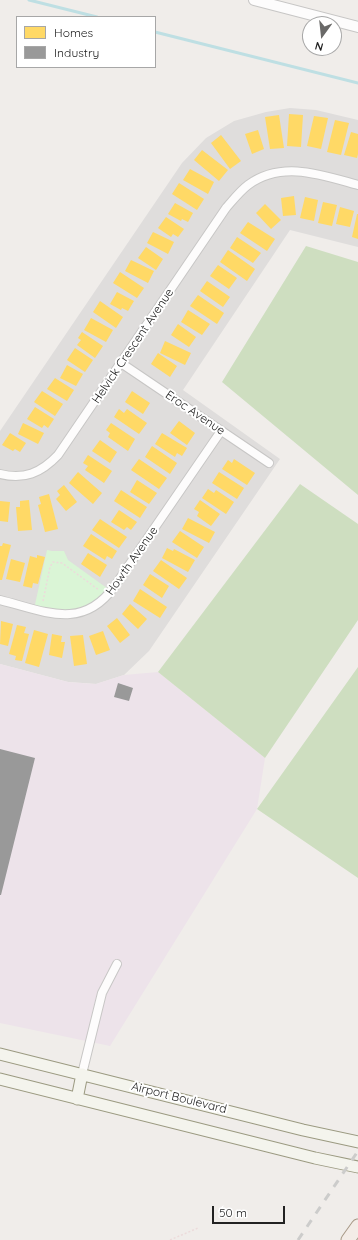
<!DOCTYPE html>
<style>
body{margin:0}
#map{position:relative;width:358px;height:1240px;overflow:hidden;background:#f0edea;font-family:Quicksand,sans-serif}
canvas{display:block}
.legend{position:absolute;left:16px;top:16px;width:140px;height:52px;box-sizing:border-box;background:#fff;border:1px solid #a7a7a7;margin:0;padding:5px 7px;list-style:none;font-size:12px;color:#222}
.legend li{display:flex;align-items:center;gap:8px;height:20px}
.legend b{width:20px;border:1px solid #a7a7a7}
.north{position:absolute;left:302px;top:16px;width:40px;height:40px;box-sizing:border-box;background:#fff;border:1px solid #a7a7a7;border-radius:50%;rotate:195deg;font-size:11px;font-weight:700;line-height:16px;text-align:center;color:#222}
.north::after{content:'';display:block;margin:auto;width:14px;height:18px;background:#6a6968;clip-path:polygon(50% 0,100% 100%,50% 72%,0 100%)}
.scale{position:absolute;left:212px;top:1206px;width:73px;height:18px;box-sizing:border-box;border:2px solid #222;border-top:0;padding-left:5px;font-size:12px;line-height:14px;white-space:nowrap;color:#222;-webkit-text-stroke:3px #fff;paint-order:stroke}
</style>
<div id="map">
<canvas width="358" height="1240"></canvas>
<ul class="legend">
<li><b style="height:11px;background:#ffd966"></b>Homes</li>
<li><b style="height:11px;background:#999"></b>Industry</li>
</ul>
<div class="north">N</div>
<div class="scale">50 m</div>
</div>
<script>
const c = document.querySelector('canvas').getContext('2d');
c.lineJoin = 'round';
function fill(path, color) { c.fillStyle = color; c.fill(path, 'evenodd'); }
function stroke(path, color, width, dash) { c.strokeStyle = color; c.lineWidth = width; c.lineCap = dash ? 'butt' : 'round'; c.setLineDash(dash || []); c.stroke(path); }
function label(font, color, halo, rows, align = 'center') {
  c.font = font + ' Quicksand,sans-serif'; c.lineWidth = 4; c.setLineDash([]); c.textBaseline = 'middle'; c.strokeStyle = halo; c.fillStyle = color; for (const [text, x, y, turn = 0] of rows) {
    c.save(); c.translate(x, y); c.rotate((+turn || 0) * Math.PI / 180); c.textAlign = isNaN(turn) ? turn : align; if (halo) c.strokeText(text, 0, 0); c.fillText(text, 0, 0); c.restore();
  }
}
fill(new Path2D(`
 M290,108l26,2 42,10v127l-68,-17 -107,160 97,69 -131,192 -25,24 -28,9 -28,-2 -68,-18v-233l182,-268 24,-25 28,-17 32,-9z`), '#dfdddc');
fill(new Path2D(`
 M0,664l68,18 28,2 28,-9 34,-3 107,86 -8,51 -147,237 -110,-23z`), '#ede3ea');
fill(new Path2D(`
 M306,246l52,16v233l-136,-113z
 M300,484l58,40v96l-93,138 -107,-86z
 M358,667v211l-101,-69z`), '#cedec0');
fill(new Path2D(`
 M47,550l5,1h12l4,9 43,31 -34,23 -43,-5z`), '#daf5d6');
fill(new Path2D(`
 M289,114l14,1 -2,32 -14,-1z
 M279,115l5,33 -14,1 -5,-32z
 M314,116l14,2 -7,31 -14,-3z
 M335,120l14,3 -8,32 -14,-3z
 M258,130l6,19 -12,5 -7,-20z
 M351,132l7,2v20l-1,4 -13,-3z
 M221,135l20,26 -11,8 -19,-26z
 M202,150l26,20 -9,11 -25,-21z
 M190,169l24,13 -6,12 -25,-14z
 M179,183l25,16 -7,11 -25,-16z
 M294,196l2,19 -13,1 -2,-18z
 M305,197l13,3 -4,21 -14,-3z
 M323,202l14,3 -5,21 -14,-3z
 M175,203l18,10 -5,9 -6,-3 -1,2 -13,-7z
 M265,204l16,16 -10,9 -15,-16z
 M340,207l14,4 -4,16 -14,-3z
 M357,214h1v25l-6,-2z
 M166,217l18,12 -6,8 -5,-3 -2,3 -13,-9z
 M248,222l27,17 -8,12 -27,-18z
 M153,232l21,10 -6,12 -21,-11z
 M237,237l24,16 -8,10 -23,-15z
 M146,247l17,12 -7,11 -18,-12z
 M228,250l27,19 -8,12 -27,-19z
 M131,260l23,11 -6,12 -23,-12z
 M218,265l19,13 -8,11 -19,-13z
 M120,272l24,16 -7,10 -24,-15z
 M207,281l23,16 -7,10 -23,-16z
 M117,292l17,9 -6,10 -6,-3 -1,2 -11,-6z
 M198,295l26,18 -7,11 -27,-18z
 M100,301l23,16 -7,11 -23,-16z
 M188,310l22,14 -8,11 -21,-13z
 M91,318l22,12 -7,12 -22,-12z
 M178,324l18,13 -7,10 -18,-12z
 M82,332l21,14 -8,12 -18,-13 4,-5 -3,-2z
 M165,341l26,12 -6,12 -25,-12z
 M75,348l18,12 -8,12 -18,-12z
 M158,353l19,13 -7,11 -19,-13z
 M67,365l16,9 -7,12 -16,-8z
 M55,378l19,12 -7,11 -20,-12z
 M42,391l21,13 -8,12 -21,-14z
 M132,391l18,12 -7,11 -18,-12z
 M35,407l19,12 -6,9 -4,-3 -2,3 -15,-9z
 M119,409l5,4 3,-4 20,14 -8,11 -25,-17z
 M179,421l16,12 -8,12 -17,-12z
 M23,423l21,10 -6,11 -20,-10z
 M111,423l24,16 -7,12 -20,-14 2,-4 -4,-3z
 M10,433l16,10 -6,9 -5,-3 -2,2 -11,-6z
 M162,433l25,15 -5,8 -5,-3 -2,4 -20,-13z
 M100,440l17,12 -7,11 -18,-12z
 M152,446l25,17 -7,11 -25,-17z
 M88,455l24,16 -8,12 -19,-13 3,-4 -5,-3z
 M139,459l28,19 -8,11 -28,-19z
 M234,459l21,14 -8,12 -25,-16 6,-9 4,3z
 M78,472l24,21 -9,11 -24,-21z
 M219,472l25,16 -7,11 -25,-16z
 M137,480l20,13 -8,11 -19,-12z
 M64,485l13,17 -11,9 -10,-12 4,-4 -3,-4z
 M208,489l6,4 2,-3 18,12 -8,12 -24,-16z
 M121,490l26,17 -7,11 -26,-17z
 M49,494l9,35 -13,3 -7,-27 3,-1 -2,-7z
 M29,500l3,30 -14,1 -2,-24h4v-6z
 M200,500l20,14 -9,12 -14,-10 2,-4 -5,-3z
 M0,501l10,1 -2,20 -8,-1z
 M119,510l18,12 -6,8 -4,-3 -3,3 -13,-8z
 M188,518l27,14 -6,11 -27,-14z
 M100,519l27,18 -8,11 -27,-18z
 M180,531l24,16 -7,11 -25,-16z
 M91,534l26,17 -5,8 -5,-3 -2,4 -22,-14z
 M3,543l8,2 -9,35h-2v-34h2z
 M167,548l6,3 1,-2 21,11 -7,12 -26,-14z
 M88,553l19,12 -7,12 -19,-13z
 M37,555l8,2 -7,27 -5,-1 -1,5 -9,-2 7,-30 7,2z
 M11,559l14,4 -5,19 -14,-3z
 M161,560l26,18 -8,11 -26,-18z
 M150,574l19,12 -7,12 -19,-13z
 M140,589l27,18 -7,11 -27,-17z
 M130,604l17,15 -9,10 -16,-15z
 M117,618l13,17 -10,8 -13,-17z
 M1,621l12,3 -5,22 -8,-2z
 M17,625l9,2 -2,6 5,1 -7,27 -7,-1 1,-4 -7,-2z
 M34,630l14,4 -9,33 -14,-4z
 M103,631l7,19 -14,5 -7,-19z
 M52,634l10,2 -1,6h4l-3,16 -13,-3z
 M83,635l4,29 -13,2 -4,-30z`), '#ffd966');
fill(new Path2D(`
 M118,683l15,5 -4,13 -15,-4z
 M0,749l35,9 -34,137h-1z`), '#999');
stroke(new Path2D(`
 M29,0l68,17
 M155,32l203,51`), '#bedfe3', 3);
const minor = new Path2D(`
 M121,363l148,100
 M0,474c24,6 41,-1 58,-19l168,-247c7,-8 14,-17 22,-23 34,-25 74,-10 110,0
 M0,600c44,11 82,31 114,-13l107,-156
 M82,1074l20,-81 15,-29`);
const tertiary = new Path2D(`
 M254,0l104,27`);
const secondary = new Path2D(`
 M0,1054l303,76 55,12
 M0,1079l315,79 43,9
 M77,1099l5,-25`);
const primary = new Path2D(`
 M348,1240l10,-14`);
stroke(minor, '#c7c6c5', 10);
stroke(tertiary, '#c7c6c5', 12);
stroke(secondary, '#9b9a81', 13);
stroke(primary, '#a79886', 15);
stroke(new Path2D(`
 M43,601l7,-34 3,-5 9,1 37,27
 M170,1240l28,-12`), '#ecdbdb', 1.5, [2, 2]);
stroke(minor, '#fdfcfc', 8);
stroke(tertiary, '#fdfcfc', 10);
stroke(secondary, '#f4f4ed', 11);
stroke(primary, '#f3ece7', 13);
stroke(new Path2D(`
 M298,1240l60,-89`), '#cccccb', 3, [8, 8]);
label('12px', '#222', '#fff', [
 ["Helvick Crescent Avenue",133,346,-56],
 ["Eroc Avenue",195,413,34],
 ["Howth Avenue",132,561,-55],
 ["Airport Boulevard",179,1098,14]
]);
</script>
